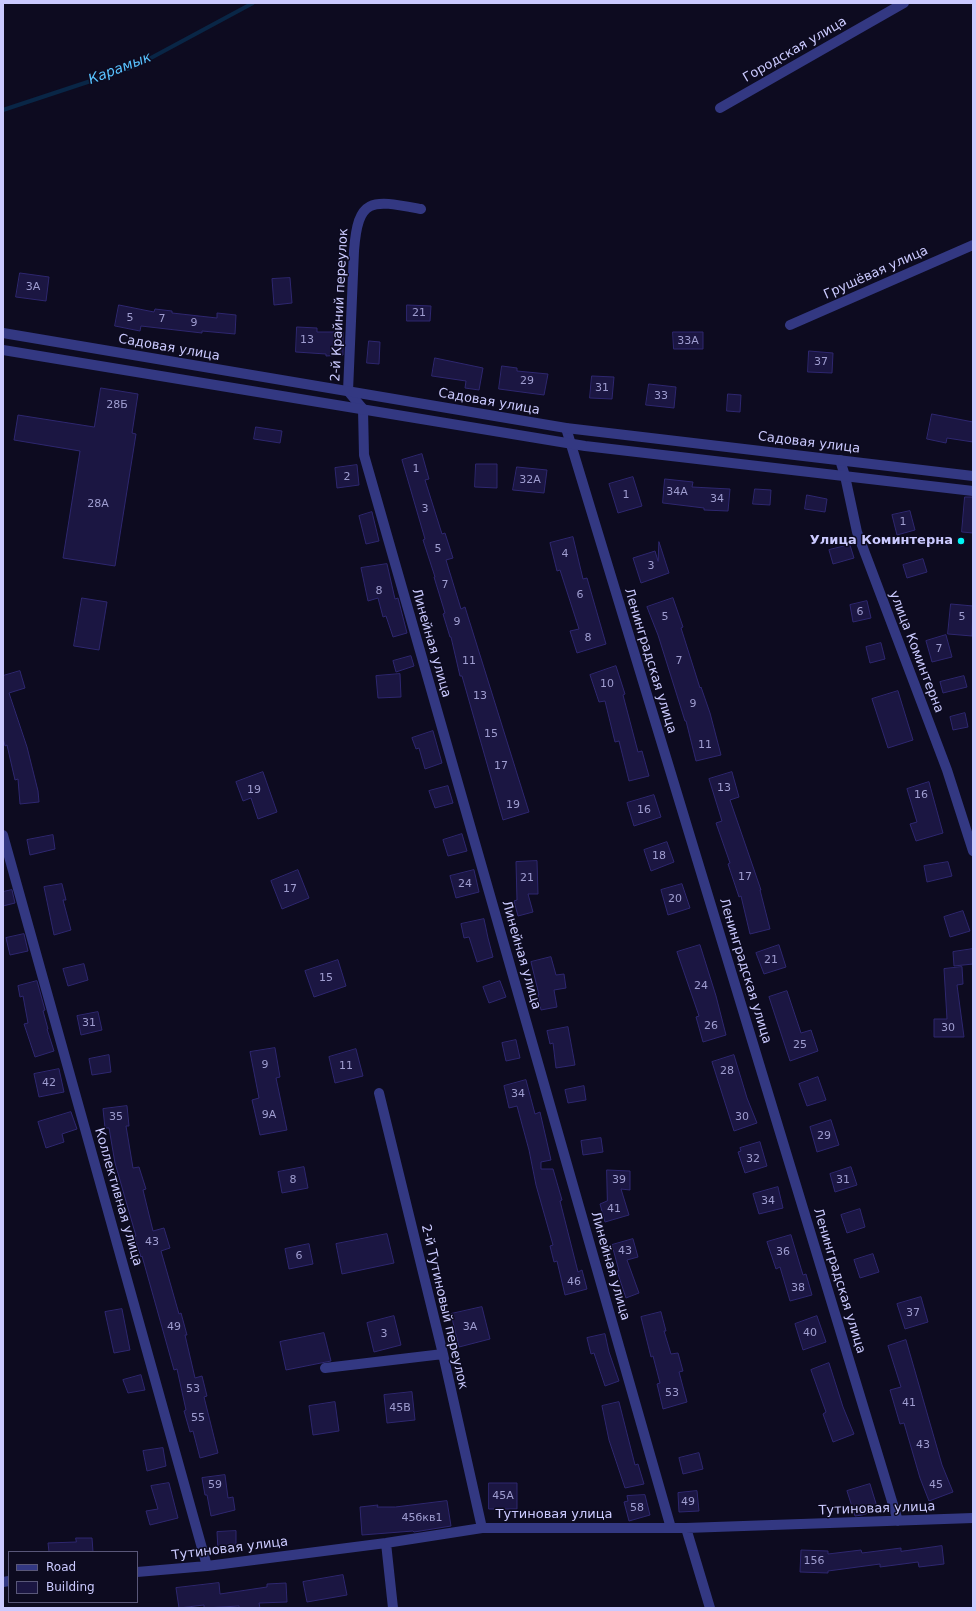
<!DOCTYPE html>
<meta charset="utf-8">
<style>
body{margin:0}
#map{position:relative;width:976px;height:1611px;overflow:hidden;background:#0d0b20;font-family:"DejaVu Sans",sans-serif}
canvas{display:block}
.frame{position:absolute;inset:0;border:4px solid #cbcaff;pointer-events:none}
.legend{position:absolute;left:8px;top:1551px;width:130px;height:52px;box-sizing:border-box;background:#0d0b20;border:1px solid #595779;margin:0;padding:5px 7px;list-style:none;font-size:12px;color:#cbcaff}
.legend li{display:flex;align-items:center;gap:8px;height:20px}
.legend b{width:20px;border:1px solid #595779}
</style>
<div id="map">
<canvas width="976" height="1611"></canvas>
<div class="frame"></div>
<ul class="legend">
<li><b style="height:5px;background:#333882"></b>Road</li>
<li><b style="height:11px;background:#1b1642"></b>Building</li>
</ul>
</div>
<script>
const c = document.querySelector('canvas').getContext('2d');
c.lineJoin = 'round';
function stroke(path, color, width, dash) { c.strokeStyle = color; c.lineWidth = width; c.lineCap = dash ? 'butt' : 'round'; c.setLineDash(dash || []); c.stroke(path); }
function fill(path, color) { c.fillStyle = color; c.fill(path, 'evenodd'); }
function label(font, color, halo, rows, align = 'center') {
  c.font = font + ' "DejaVu Sans",sans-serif'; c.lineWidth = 3; c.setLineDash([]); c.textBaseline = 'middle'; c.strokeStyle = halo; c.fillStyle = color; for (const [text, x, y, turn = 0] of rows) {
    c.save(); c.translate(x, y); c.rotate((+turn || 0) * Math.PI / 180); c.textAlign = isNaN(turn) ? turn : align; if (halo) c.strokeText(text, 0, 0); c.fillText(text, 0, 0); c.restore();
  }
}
stroke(new Path2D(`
 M3,110l133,-44 117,-63`), '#092646', 4);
const building = new Path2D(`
 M20,273l29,4 -3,24 -30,-4z
 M290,278l2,25 -18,2 -2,-26z
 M119,305l35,7 1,-3 17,2v2l45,5v-5l19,2 -1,19 -33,-3v2l-61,-7 -1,5 -25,-5z
 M407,305l24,1 -1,15h-23z
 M297,327l20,1v4h26v23l-17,1v-2l-30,-2z
 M673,332h30v17h-29z
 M369,341l11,1 -1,22 -12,-1z
 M809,351l24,2 -1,20 -24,-1z
 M435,358l48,10 -4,22 -14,-2 1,-7 -34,-5z
 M502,366l15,2v3l31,3 -4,21 -45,-6z
 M592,376l22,1 -2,22 -22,-1z
 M649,384l27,3 -2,21 -28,-3z
 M101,388l37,6 -6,39 4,1 -21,132 -52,-8 17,-107 -66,-11 4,-25 76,12z
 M728,394l13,1 -1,17 -13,-1z
 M932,414l41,8v20l-26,-4 -1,5 -19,-4z
 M256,427l26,4 -2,12 -26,-4z
 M422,454l7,25 -4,1 17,54 3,-1 8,25 -7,2 15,49 4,-2 64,205 -26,8 -41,-144h-2l-9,-39h-1l-7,-23 2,-1 -11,-36h1l-12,-37 2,-1 -23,-79z
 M476,464h21v24l-22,-1z
 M357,465l2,20 -22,3 -2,-20z
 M517,467l30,3 -3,23 -31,-3z
 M633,477l9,29 -24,7 -9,-29z
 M665,479l28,3 -1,5 38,2 -2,22 -24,-1v-2l-41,-5z
 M755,489l16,1 -1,15 -17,-1z
 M807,495l20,4 -2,13 -20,-3z
 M965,497h8v36l-11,-1z
 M910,511l5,19 -18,5 -5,-20z
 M372,512l7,29 -13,3 -7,-28z
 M573,537l10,42 4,-1 19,66 -29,9 -7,-22 9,-2 -19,-59 -3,1 -7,-28z
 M659,542l10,31 -28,10 -8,-25 22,-7 3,10z
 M850,545l4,13 -21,6 -4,-14z
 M923,559l4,13 -20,6 -4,-13z
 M387,564l8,35 3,-1 9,35 -14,4 -7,-21 -3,1 -5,-19 -10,3 -7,-33z
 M82,598l25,4 -8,48 -25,-4z
 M673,598l10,29 -2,1 19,60 1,-1 9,26 11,42 -25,6 -10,-40h-1l-27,-86 -11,-28z
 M867,601l4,17 -18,4 -3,-17z
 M951,604l22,2 -1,30 -24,-2z
 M946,635l6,22 -20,5 -6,-21z
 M881,643l4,16 -15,4 -4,-16z
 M411,656l3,10 -18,6 -3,-11z
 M616,666l9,28 -2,1 15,57 4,-1 7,25 -20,5 -10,-40 -4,1 -10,-41 -6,1 -9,-27z
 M20,671l5,17 -16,5 18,54 11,44 1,11 -19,2 -2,-25 -3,1 -8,-35 -2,1 -2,-8v-62z
 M400,674l1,23 -23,1 -2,-22z
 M964,676l3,11 -24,6 -3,-11z
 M898,691l15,49 -25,8 -16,-49z
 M965,713l3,14 -15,3 -3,-13z
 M433,731l9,32 -17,6 -6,-21 -3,1 -4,-11z
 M263,772l14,40 -19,7 -7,-21 -8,3 -7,-19z
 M732,772l7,25 -9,3 31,90h-1l10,39 -20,5 -9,-38 -2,1 -11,-33 2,-1 -14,-40 6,-2 -13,-42z
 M929,782l14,51 -27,8 -6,-17 7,-2 -10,-33z
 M448,786l5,17 -18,5 -6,-17z
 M654,795l7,22 -27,9 -7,-23z
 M462,834l5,17 -19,5 -5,-16z
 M53,835l2,14 -25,6 -3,-15z
 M667,842l7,20 -23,9 -7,-21z
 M537,861l1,33h-10l5,18 -15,4 -4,-15 3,-1 -1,-38z
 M948,862l4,14 -25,6 -3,-16z
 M298,870l11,28 -27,11 -11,-28z
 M474,870l5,22 -23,6 -6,-22z
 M62,884l4,16h-3l8,30 -17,5 -10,-48z
 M682,884l8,24 -22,7 -7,-25z
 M12,890l3,13 -12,3v-14z
 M963,911l7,20 -20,6 -6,-20z
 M484,919l4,19 5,19 -16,5 -8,-25 -5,1 -3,-14z
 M24,934l4,17 -18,4 -4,-17z
 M700,945l16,51 10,39 -23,7 -7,-25 3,-1 -22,-64z
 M779,945l7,22 -22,7 -8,-21z
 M973,949v15l-19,2 -1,-14z
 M551,957l5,18 8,-1 2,14 -12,2 3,17 -16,3 -3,-15h1l-8,-33z
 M338,960l8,26 -32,11 -9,-26z
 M84,964l4,16 -20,6 -5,-17z
 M962,967l1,17 -6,1 7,52h-30v-18h13l-3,-50z
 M37,981l8,29 -2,1 5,18h-1l7,22 -19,6 -11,-33 4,-1 -5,-27 -3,1 -2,-11z
 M500,981l6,16 -17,6 -6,-16z
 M787,991l14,42 10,-3 7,21 -28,10 -21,-64z
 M98,1012l4,18 -21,5 -4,-19z
 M568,1027l7,38 -19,3 -3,-25 -3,1 -3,-13z
 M516,1040l4,18 -14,3 -4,-18z
 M275,1048l5,29 -4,1 11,52 -27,5 -8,-35 7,-2 -9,-46z
 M356,1049l7,27 -28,7 -6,-26z
 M109,1055l2,17 -19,3 -3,-16z
 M734,1055l13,43 10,25 -23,8 -22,-69z
 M59,1069l5,23 -25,5 -5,-23z
 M818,1077l8,23 -19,6 -8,-22z
 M526,1080l9,34 5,-2 11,48 -10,2v7h12l9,31 -2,1 18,71 4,-2 5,19 -22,6 -8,-34 -3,1 -4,-16 3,-1 -17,-60 -7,-35 -12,-44 -8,2 -5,-22z
 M584,1086l2,14 -18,3 -3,-13z
 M127,1106l2,20h-3l7,42 6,-1 7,22 -3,1 10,41 11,-3 6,20 -9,3 18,63 2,-1 6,22h-2l10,43 7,-2 5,20 -3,1 14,56 -18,5 -7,-27 -3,1 -6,-21 2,-1 -9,-41 -3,1 -32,-114 -1,1 -7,-21h2l-21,-73 -6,-35h-4l-2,-19z
 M71,1112l6,17 -15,5 2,8 -18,6 -8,-26z
 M831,1120l8,25 -22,7 -7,-25z
 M601,1138l2,14 -20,3 -2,-14z
 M760,1142l7,24 -22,7 -7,-21 3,-1 -1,-3z
 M304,1167l4,21 -26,5 -4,-21z
 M851,1167l6,18 -22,7 -5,-18z
 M607,1170l23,1v19l-9,-1 8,26 -24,7 -5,-18 7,-3z
 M778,1187l5,21 -24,6 -6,-20z
 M860,1209l5,18 -18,6 -6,-18z
 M387,1234l7,29 -52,11 -6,-30z
 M791,1235l12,40 3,-1 6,21 -22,6 -10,-34 -4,2 -9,-27z
 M633,1239l5,18 -11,3 12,33 -13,5 -9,-27h2l-7,-26z
 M309,1244l4,20 -24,5 -4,-20z
 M873,1254l6,18 -19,6 -6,-18z
 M921,1297l7,25 -23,7 -8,-25z
 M482,1307l8,32 -31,8 -8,-33z
 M122,1309l8,41 -16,3 -9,-41z
 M661,1312l5,19h-2l7,23 7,-1 5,18 -4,1 8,30 -24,7 -6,-25 3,-1 -7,-27 -2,1 -10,-40z
 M394,1316l7,29 -27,7 -7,-29z
 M817,1316l9,26 -23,8 -8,-26z
 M324,1333l7,28 -45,9 -6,-28z
 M605,1334l4,18 10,29 -14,5 -11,-33 -3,1 -4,-16z
 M906,1340l36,125 11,27 -24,9 -9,-23 -16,-55 -4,1 -10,-34 11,-3 -13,-41z
 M829,1363l14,44 11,27 -21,8 -10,-28 3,-2 -15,-42z
 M141,1375l4,15 -17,3 -5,-13z
 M412,1392l3,28 -28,3 -3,-28z
 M335,1402l4,29 -26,4 -4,-29z
 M619,1402l16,63 3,-1 6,20 -19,4 -16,-48 -7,-34z
 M163,1448l3,18 -19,5 -4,-20z
 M699,1453l4,16 -20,5 -4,-16z
 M225,1475l3,23 5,-1 2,13 -24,6 -4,-21h-2l-3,-17z
 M169,1483l9,35 -28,7 -4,-14 12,-2 -7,-23z
 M489,1483h28v26h-28z
 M870,1484l8,26 -16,5 -7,1 -8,-25z
 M697,1491l2,20 -20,1 -1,-19z
 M645,1495l5,20 -21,6 -5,-19 4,-1 -1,-5z
 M447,1501l4,25 -37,6 -1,-1 -51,4 -2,-28 18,-2 -1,2h18z
 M236,1531v19h-18l-1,-18z
 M76,1538h16l1,14h-44l-1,-9 28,-1z
 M942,1546l2,18 -25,3 -1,-5 -38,5v-3l-52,7v2l-28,-1 1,-22 27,1v3l33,-4 1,3 39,-5v3z
 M343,1575l4,20 -40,7 -4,-20z
 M219,1583l1,11 47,-7v-3l19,-1 1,19 -28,1 1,5h-21v-2l-35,2v-3l-25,3 -3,-20z`);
fill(building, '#1b1642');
stroke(building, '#2e276f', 1);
stroke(new Path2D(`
 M720,108l184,-105
 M421,209c-49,-9 -63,-13 -67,42l-6,140 15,18 1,46 307,1073
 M790,325l183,-80
 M566,428l332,1093
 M840,460l5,16 12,56 90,238 26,81
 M3,835l204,731
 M379,1093l64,261 39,174
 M325,1368l118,-14
 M686,1528l24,80
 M386,1543l7,65
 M137,1572l70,-6 179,-23 96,-15h204l287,-10
 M3,1582l6,-1`), '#333882', 10);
stroke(new Path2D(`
 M3,333l563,95 407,48
 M3,350l582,96 388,45`), '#333882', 10);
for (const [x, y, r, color] of [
 [961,541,4,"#00f5f5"]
]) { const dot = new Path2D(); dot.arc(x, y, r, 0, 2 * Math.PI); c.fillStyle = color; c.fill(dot); stroke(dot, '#0d0b20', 1.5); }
label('11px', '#9f9dd0', null, [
 ["3А",33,287],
 ["21",419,313],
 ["5",130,318],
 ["7",162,319],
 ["9",194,323],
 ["13",307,340],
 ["33А",688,341],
 ["37",821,362],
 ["29",527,381],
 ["31",602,388],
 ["33",661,396],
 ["28Б",117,405],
 ["1",416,469],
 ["2",347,477],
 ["32А",530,480],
 ["34А",677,492],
 ["1",626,495],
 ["34",717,499],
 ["28А",98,504],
 ["3",425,509],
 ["1",903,522],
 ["5",438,549],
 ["4",565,554],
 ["3",651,566],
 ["7",445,585],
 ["8",379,591],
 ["6",580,595],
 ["6",860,612],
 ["5",665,617],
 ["5",962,617],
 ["9",457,622],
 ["8",588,638],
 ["7",939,649],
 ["11",469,661],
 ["7",679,661],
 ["10",607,684],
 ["13",480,696],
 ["9",693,704],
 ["15",491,734],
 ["11",705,745],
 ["17",501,766],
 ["13",724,788],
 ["19",254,790],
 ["16",921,795],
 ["19",513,805],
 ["16",644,810],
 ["18",659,856],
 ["17",745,877],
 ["21",527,878],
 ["24",465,884],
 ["17",290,889],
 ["20",675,899],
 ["21",771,960],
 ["15",326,978],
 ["24",701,986],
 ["31",89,1023],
 ["26",711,1026],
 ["30",948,1028],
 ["25",800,1045],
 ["9",265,1065],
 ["11",346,1066],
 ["28",727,1071],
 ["42",49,1083],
 ["34",518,1094],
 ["9А",269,1115],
 ["35",116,1117],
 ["30",742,1117],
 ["29",824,1136],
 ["32",753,1159],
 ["8",293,1180],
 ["39",619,1180],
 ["31",843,1180],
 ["34",768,1201],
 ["41",614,1209],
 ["43",152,1242],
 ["43",625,1251],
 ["36",783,1252],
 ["6",299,1256],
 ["46",574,1282],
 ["38",798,1288],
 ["37",913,1313],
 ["49",174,1327],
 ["3А",470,1327],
 ["40",810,1333],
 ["3",384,1334],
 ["53",193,1389],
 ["53",672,1393],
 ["41",909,1403],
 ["45В",400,1408],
 ["55",198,1418],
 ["43",923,1445],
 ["59",215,1485],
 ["45",936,1485],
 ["45А",503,1496],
 ["49",688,1502],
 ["58",637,1508],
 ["45бкв1",422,1518],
 ["156",814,1561]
]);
label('13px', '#cbcaff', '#0d0b20', [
 ["Городская улица",795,50,-30],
 ["Грушёвая улица",876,273,-24],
 ["2-й Крайний переулок",340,305,-87],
 ["Садовая улица",169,348,10],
 ["Садовая улица",489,402,10],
 ["Садовая улица",809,443,7],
 ["Линейная улица",431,643,74],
 ["улица Коминтерна",916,652,69],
 ["Ленинградская улица",650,661,73],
 ["Линейная улица",521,955,74],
 ["Ленинградская улица",745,971,73],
 ["Коллективная улица",118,1197,74],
 ["Линейная улица",610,1266,74],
 ["Ленинградская улица",839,1281,73],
 ["2-й Тутиновый переулок",444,1307,77],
 ["Тутиновая улица",877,1509,-2],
 ["Тутиновая улица",554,1515],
 ["Тутиновая улица",230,1549,-7]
]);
label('bold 13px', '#cbcaff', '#0d0b20', [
 ["Улица Коминтерна",953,541]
], 'right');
label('italic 14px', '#58c2ff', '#0d0b20', [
 ["Карамык",120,69,-21]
]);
</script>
